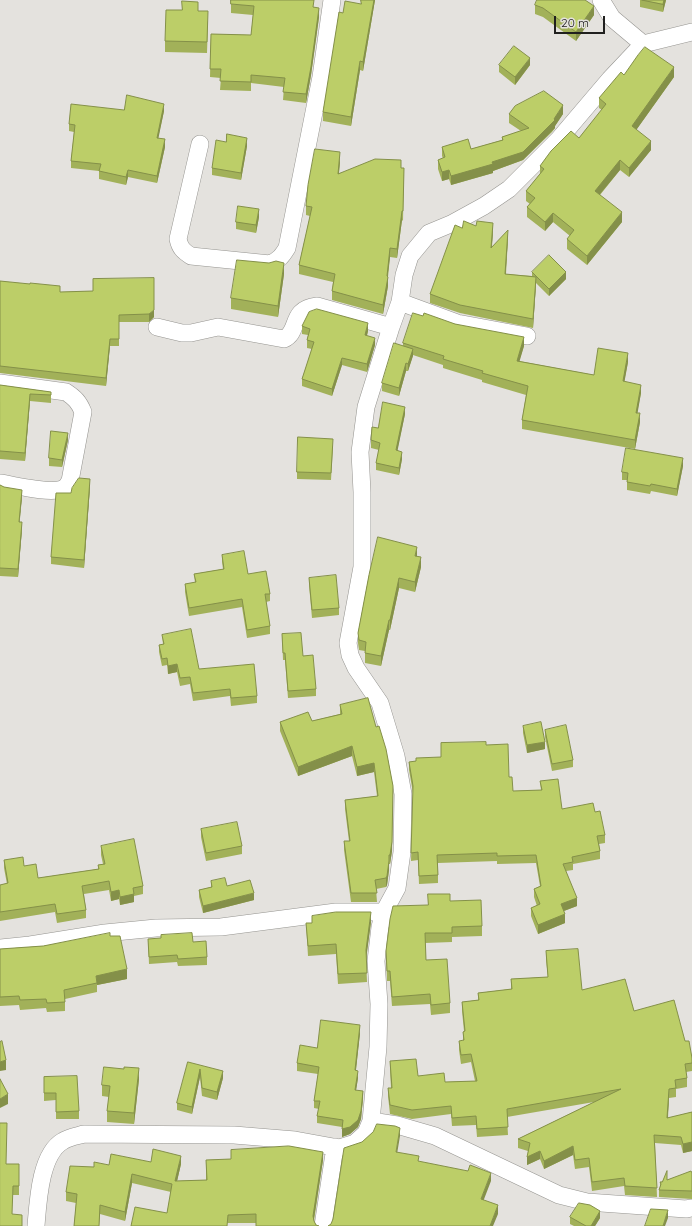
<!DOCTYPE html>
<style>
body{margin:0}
#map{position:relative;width:692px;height:1226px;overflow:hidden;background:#e4e2de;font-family:Quicksand,sans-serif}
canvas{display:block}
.scale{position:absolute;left:554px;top:16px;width:51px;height:18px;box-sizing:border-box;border:2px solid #20201e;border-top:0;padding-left:5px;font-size:12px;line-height:14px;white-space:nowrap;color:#20201e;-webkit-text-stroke:3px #e4e2de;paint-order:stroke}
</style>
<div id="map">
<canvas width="692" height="1226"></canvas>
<div class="scale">20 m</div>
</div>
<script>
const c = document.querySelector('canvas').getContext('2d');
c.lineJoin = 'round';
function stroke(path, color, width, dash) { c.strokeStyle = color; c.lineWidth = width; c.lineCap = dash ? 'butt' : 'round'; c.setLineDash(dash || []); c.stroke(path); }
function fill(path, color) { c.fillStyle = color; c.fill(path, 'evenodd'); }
const minor = new Path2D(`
 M601,0l11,18 31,26
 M200,144l-22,95c2,9 5,12 13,17l79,8c9,-4 12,-8 17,-16l34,-171 11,-77
 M400,302l57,21 70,13
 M157,327l25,6h9l27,-6 66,12c16,-7 5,-30 33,-33l74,21
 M0,383l66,9c9,6 13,10 17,20l-13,69c-2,3 -4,7 -8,8 -12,5 -48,-4 -62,-6
 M0,948l30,-3 75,-12 51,-5 65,-1 115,-15h48l13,-24 5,-36 1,-58 -7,-38 -16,-53 -24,-35 -6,-13 -2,-12 14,-76v-75l-2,-40 6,-45 25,-80 9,-25 4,-27 6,-19 19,-23 24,-10 31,-17 25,-17 50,-50 51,-60 33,-35 49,-12
 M371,1121l26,4 38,11 124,59 28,7 99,7 6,-1
 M36,1226c2,-24 4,-72 27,-85 6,-4 14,-5 21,-7l150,1 61,5 44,8 16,-5 11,-10 5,-12 7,-74 1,-43 -3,-43 4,-34 4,-15
 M323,1226l12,-79`);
stroke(minor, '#959490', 18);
stroke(minor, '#fff', 17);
fill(new Path2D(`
 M361,0h14l-12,71 -3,-1 -9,56 -28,-5v-9l20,-99 18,-9z
 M640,0h26l-3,12 -23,-5z
 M231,4l83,3 5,10 -8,58 -5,28 -23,-3 1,-13 -33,-4v8l-31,-1 1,-12 -11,-1 1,-43 40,1 2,-20 -22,-2z
 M535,5l59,10 -18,26 -33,-24 -8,-3z
 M198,11l10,11 -1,31 -42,-1v-11z
 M499,65h31l-15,20 -16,-13z
 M624,75l50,2 -38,53 15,20 -22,27 -9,-7 -20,25 22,27 -35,43 -20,-16v-10l3,-3 -17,-14 -8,9 -18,-14v-10l3,-3 -4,-3v-10l14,-17v-8l39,-28 23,-28 -3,-2v-10z
 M124,110l40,1 -6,27 7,9 -8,36 -29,-6 -2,8 -27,-6v-8l-28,-3v-7l3,-29 -5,-1v-7z
 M509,114h54l-8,12v2l-3,4 -29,28 -30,11v2l-42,12 -2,-6 -7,2 -4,-12v-9l5,-2 -1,-2v-9l29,2 31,-9v-3l19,-6 -12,-8z
 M226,142l21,4 -6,34 -29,-5v-7z
 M340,161l-1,12 65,-5 -1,53 -1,-1 -5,38 -7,-1 -2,20v9l-5,28 -51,-14v-9l1,-9 -34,-8v-9l11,-49 -4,-1v-9z
 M259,217l-3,16 -20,-4v-7z
 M476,226l17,5 -1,16 16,-9 -2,36 26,2v-4l34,7 -17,17 -13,-13 -3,45 -73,-15 -30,-10v-9l32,-66z
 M284,274l-6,43 -47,-8v-11z
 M93,279l61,38 -5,5h-30v24h-9l-4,40 -106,-13v-92l60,11 33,-1z
 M423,316l32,8 69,22 -5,15 75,14 34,-13 -4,20 17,11 -4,20 3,9 -5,27 -113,-20v-9l4,-25 -44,-13v-2l-39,-12v-3l-30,-10 -5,16h-2l-7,25 -17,-5v-8l21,-37v-3z
 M302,326l66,5 -1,5 8,9 -8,27 -25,-7 -10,31 -30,-10v-7l10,-30 -5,-1v-8l1,-5 -6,-1z
 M0,385l51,7v11l-21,-2 -5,60 -25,-2z
 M405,414l-8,37 5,8 -3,16 -23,-5v-7l3,-13 -8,-2v-8l7,-12z
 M68,440l-6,27 -13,-1v-8z
 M333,446l-2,34 -34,-1v-7z
 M683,466l-6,30 -26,-5 -1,3 -23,-4v-10h-5v-8z
 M0,485l22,12 -3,25 3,7 -4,48 -18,-1z
 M90,487l-6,81 -33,-4v-7l20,-64z
 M222,555l26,19 22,20v7l-4,1 4,24v8l-23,4 -5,-31 -53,9 -4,-24v-8l10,-1 -1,-9 29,-5 -1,-7z
 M417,556l4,11 -6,25 -16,-4 -9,42h-1l-8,36 -16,-3v-12l-6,-1 -1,-7v-10l11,-58z
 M309,578l30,30v7l-27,3 -3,-33z
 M282,634l34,55v7l-28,2 -3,-38h-2z
 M162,635l37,34 58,27v7l-26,3 -1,-10 -37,5 -3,-17 -10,2 -3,-14 -9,2 -1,-9 -5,1 -3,-14v-7l4,-1z
 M368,698l24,153 -2,13h-1v6l-2,15 -1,2 -10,2 1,13h-26l-7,-52v-9h5l-4,-32v-9l32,-4 -3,-24 -17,4 -5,-20 -54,20 -18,-45v-9l32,-1 28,-7v-9z
 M523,726l22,23 -18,4 -4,-20z
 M545,730l28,30v7l-21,4 -7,-34z
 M486,745l23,32 4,14 28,-1 -1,-9 22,28 33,3 10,23v8l-6,1 1,7v8l-27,5v6l-7,1 11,35 -13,5 1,12 -27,11 -7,-18v-8l6,-2 -3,-9v-8l6,-3 -4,-23 -39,1v-3l-59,2v20l-19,1 -1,-24 -7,1 2,-68 -4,-23v-8l32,-5z
 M201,829l41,17v8l-36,7 -5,-24z
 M101,846l42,40v8l-9,2v6l-14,3 -1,-6 -8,2 -2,-11 -25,4 2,16v8l-29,5 -2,-11 -55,9v-36l7,-1 -3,-16v-8l20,6 14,12 60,-9v-4l5,-1 -2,-9z
 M211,881l16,5 27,14 -51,13 -4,-16v-7l12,-3z
 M428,894l22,7 32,25v10l-30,1v5l-27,1 1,17 24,43v10l-19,2 -1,-11 -38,2 -2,-25h-3l-1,-30 42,-46z
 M312,916l59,6 -5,35 1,25 -29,2 -2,-30 -28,2 -2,-33h6z
 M110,936l17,43 -30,6v7l-32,7v12l-18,1 -1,-4 -26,2 -1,-5 -19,1v-57l43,-3z
 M148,939l45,3 14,15v8l-29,1 -1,-4 -28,2z
 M546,951l36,39 52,21 51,30 7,17v13l-6,1 1,6v9l-11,2v8l-7,1 -1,20 24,-6v39l-9,2 -2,-8 -26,-2 2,54 -32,-2 -1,-9 -32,5 -3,-24 -14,2 -2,-14 -29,14 -4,-10 -13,6 1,-14 -10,-3v-9l76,-37 -87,15 1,18 -31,2 -1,-12 -24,1 -1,-12 -39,5 -22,-5 -2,-18v-8h3l-1,-18v-9l28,15 27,6 30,-1 -4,-19 -10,2 -2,-14v-9h4v-9l1,-1 -2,-20v-9l16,-2v-7l33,-4v-10l37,-2 -2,-17z
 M360,1033l-4,37 2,8 -2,12 7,8 -2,21 -3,8 -8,7 -8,3v-10l-25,-4v-7l2,-7 -5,-1v-7l4,-27 -21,-3v-8l20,-15z
 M188,1062l35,16 -6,22 -15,-4 -2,-19 -8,37 -15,-4v-7z
 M44,1077l35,34v8h-23v-19l-12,1z
 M139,1079l-5,45 -27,-2v-11l2,-14 -7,-1v-11z
 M231,1150l92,10 -9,61 2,4 -60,-2h-28l-61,-10 4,-21 -39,-9 -7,38 -25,-7 -1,12h-25l2,-23 -10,-2v-9l28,-25 57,-5 30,2 -4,17 29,-1v-20l25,-1z
 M6,1164h13v31h-6z
 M692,1173v26l-33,-2v-7l1,-3v-5z
 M570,1217l30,1 -5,8h-21l-4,-2z`), '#a2b159');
fill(new Path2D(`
 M374,0h1l-12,71v-9z
 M664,0h2l-3,12v-8z
 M594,6v9l-18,26v-9z
 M319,8v9l-8,58 -5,28v-9z
 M530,58v7l-15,20v-8z
 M360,61v9l-9,56v-9z
 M674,67v10l-42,59v-10z
 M164,104v7l-7,34v-7z
 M563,105v9l-8,12v2l-32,32 -30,11v2l-42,12v-9l41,-14 62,-43z
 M247,138v8l-6,34v-7z
 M165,139v8l-8,36v-7z
 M651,141v9l-22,27v-9z
 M340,152v9l-2,22v-9z
 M620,160v10l-25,30v-9z
 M128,170v7l-2,8v-8z
 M449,170v9l-7,2v-9z
 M259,209v8l-3,16v-8z
 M402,211v9l-5,38v-9z
 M622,212v10l-35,43v-9z
 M553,213v9l-8,9v-9z
 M493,223v8l-2,25v-8z
 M508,230v8l-3,45v-9z
 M390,248v9l-3,24 1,-4v9l-5,28v-9z
 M284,263v11l-6,43v-11z
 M566,272v7l-17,17v-7z
 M536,277v8l-3,43v-9z
 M154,310v7l-5,5v-8z
 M368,323v8l-3,11v-7z
 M524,337v9l-7,24v-9z
 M375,338v7l-8,27v-8z
 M110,339v7l-4,40v-8z
 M413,349v7l-5,15v-7z
 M628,353v9l-5,28v-9z
 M342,358v7l-10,31v-7z
 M406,363v8l-7,25v-8z
 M641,385v8l-5,29v-9z
 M30,394v7l-5,60v-8z
 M405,407v7l-9,44v-8z
 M640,413v9l-5,27v-9z
 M68,433v7l-6,27v-7z
 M402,452v7l-3,16v-7z
 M683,458v8l-6,30v-7z
 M90,479v8l-6,81v-8z
 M22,490v7l-3,32v-7z
 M22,522v7l-4,48v-8z
 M417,547v10l-2,-1z
 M421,557v10l-6,25v-10z
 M399,578v10l-9,42v-10z
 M389,620v10l-8,36v-10z
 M177,664v8l-9,2v-8z
 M545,742v7l-18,4v-8z
 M352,746v10l-54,20v-9z
 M374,763v9l-17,4v-9z
 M393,786l-1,65 -2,13v-9z
 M389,861v9l-2,15 -1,2v-9z
 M119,890v9l-8,2v-9z
 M254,893v7l-51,13v-7z
 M134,894v8l-14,3v-8z
 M577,898v8l-16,6v-8z
 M371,912v10l-5,38v-10z
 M565,914v9l-27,11v-9z
 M127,969v10l-30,6 -1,-9z
 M360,1025v8l-5,45v-8z
 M6,1060v10l-6,1v-9z
 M139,1068v11l-5,45v-11z
 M200,1069v8l-8,37v-7z
 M223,1071v7l-6,22v-8z
 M358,1071v7l-3,19v-7z
 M669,1089v9l-2,29v-9z
 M363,1091v7l-2,21 -3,8 -8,7 -8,3v-8z
 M8,1094v10l-8,4v-9z
 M400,1128v8l-4,24v-8z
 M692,1142v9l-9,2v-9z
 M573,1146v9l-29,14v-8z
 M540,1151v8l-13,6v-8z
 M323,1152v8l-10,64v-8z
 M181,1156v8l-6,26v-9z
 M491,1173v8l-10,26v-8z
 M132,1174v9l-7,38v-9z
 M498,1205v9l-5,12h-3z
 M668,1210v8l-3,8h-2z
 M600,1211v7l-5,8h-4z`), '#849049');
const building = new Path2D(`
 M231,0h83l-1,7 6,1 -8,59 -5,27 -23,-2 2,-14 -34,-3v7l-31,-1 1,-12h-11l1,-35 40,1 3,-29 -23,-2z
 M361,0h13l-11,62 -3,-1 -9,56 -28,-5 16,-100 4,1 2,-12 16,3z
 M537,0h48l9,6 -18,26 -33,-24 -8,-3z
 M642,0h22l-1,4z
 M182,1l16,1v9h10l-1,31 -42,-1 1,-31h16z
 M514,46l16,12 -15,19 -16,-12z
 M645,47l29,20 -42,59 19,15 -22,27 -9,-8 -25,31 27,21 -35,44 -20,-17 7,-9 -21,-17 -8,9 -18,-15 8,-9 -9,-7 18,-22 -4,-3 11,-15 20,-20 8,7 27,-34 -7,-6 22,-26 3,3 14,-20z
 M544,91l19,14 -9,14 1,1 -32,32 -31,10 1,2 -42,12 -2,-6 -7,2 -4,-12 7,-3 -3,-10 26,-8 3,10 32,-9 -1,-3 27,-9 -20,-14 6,-8z
 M127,95l37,9 -7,34 8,1 -8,37 -29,-6 -2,7 -27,-6 2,-7 -30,-3 4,-36 -6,-1 2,-20 53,6z
 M227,134l20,4 -6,35 -29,-5 4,-28 10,2z
 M315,149l25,3 -2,22 37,-15 26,1v8h3l-1,43h-1l-5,38 -7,-1 -3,28 1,1 -5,28 -51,-14 3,-17 -36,-9 13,-58 -6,-1 2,-21z
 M238,206l21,3 -3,16 -20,-3z
 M464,221l12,5 1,-5 16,2 -2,25 17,-18 -3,44 31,3 -3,42 -73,-14 -30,-11 25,-69 7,3z
 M549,255l17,17 -17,17 -17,-17z
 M237,260l32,3 7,-2 8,2 -6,43 -47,-8z
 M154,278v32l-5,4 -30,1v24h-9l-4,39 -106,-12v-85l30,3v-1l30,3v6l33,-1v-12z
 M317,309l51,14 -3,12 10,3 -8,26 -25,-6 -10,31 -30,-10 12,-37 -7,-2 3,-11 -8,-3 7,-14z
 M413,313l10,3 1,-3 31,11 69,13 -7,24 77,14 4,-27 30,5 -5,28 18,4 -5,28h4l-5,27 -113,-20 6,-34 -46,-13 1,-2 -40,-12 1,-3 -41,-13z
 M394,343l19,6 -5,15 -2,-1 -7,25 -17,-5z
 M0,385l51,7v3l-21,-1 -5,59 -25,-2z
 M383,402l22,5 -9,43 6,2 -3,16 -23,-5 4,-20 -9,-3 1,-13 6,1z
 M51,431l17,2 -6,27 -13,-2z
 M298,437l35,2 -2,34 -34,-1z
 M626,448l57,10 -6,31 -26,-5 -1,2 -23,-4 1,-9 -6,-1z
 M79,478l11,1 -6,81 -33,-3 5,-64h15l1,-5z
 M0,485l4,2 18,3 -3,32h3l-4,47 -18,-1z
 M378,537l39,10 -2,9 6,1 -6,25 -16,-4 -9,42h-1l-8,36 -16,-3 1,-11 -7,-2 -1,-7 11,-58z
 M244,551l4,23 18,-3 4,23h-5l5,32 -23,4 -5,-31 -53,9 -4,-24 11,-2 -2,-8 30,-5 -2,-14z
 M336,575l3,33 -27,2 -3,-32z
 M191,629l8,40 55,-5 3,32 -26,2 -1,-9 -37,4 -3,-16 -10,1 -3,-14 -9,2 -1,-8 -5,1 -3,-14 5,-1 -2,-9z
 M301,633l2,23 10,-1 3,34 -28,2 -3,-38h-2l-1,-19z
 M368,698l8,29 3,-1 7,23 7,37 -1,56 -2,13h-1v6l-2,15 -1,2 -11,2 2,13h-26l-7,-52h6l-5,-41 33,-4 -4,-33 -17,4 -5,-21 -54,21 -18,-45 28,-10 4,9 30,-7 -2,-9z
 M541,722l4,20 -18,3 -4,-19z
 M566,725l7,35 -21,4 -7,-34z
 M486,742v3l22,-1 1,33h3l1,14 29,-1 -2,-9 18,-2 4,30 31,-6 2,9 5,-1 5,24 -8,1 3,15 -28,6 1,5 -10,2 14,34 -16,6 4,10 -27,11 -7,-17 9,-4 -6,-15 7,-3 -5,-31 -39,1v-3l-60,2 1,20 -19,1 -1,-24 -7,1 2,-67 -4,-24 7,-1v-3l25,-1v-14z
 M237,822l5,24 -36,7 -5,-24z
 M134,839l9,47 -10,2 1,6 -14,3 -1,-7 -8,2 -2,-11 -27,5 4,24 -29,4 -2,-10 -55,8v-27l8,-2 -4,-23 19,-3 1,9 12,-2 2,14 61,-9 -1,-4 7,-1 -4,-18z
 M225,878l2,8 23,-6 4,13 -51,13 -4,-16 13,-3 -1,-6z
 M428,894h22v7l31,-1 1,26 -30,1v6h-27l1,27 21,-1 3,44 -19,2 -1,-11 -38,3 -2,-26h-3l-1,-20 4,-32 3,-13 35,-1z
 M336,912h35l-5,38 1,23 -29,1 -2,-30 -28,2 -2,-23h6v-7z
 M110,933v3h10l7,33 -31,7 1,7 -33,7 1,12 -18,1 -1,-4 -26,1 -1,-4 -19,1v-48l43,-3z
 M192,933l1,9 13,-1 1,16 -29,2 -1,-4 -28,2 -1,-18 13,-1v-3z
 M578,949l4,41 43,-11 9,32 40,-11 11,41h4l3,17v5l-7,1 2,14 -12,2 1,8 -7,1 -2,29 25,-6v30l-9,2 -2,-7 -27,-2 3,53 -32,-2 -1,-8 -32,4 -3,-24 -14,2 -2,-14 -29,15 -4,-10 -13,6 3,-14 -12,-4 103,-50 -114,20 1,18 -31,2 -1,-13 -24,2 -1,-12 -39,4 -22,-5 -2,-17h4l-2,-27 26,-2 2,17 26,-3 1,9 32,-1 -6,-27 -10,1 -2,-14 5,-1 -1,-8 2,-1 -3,-29 17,-2 -1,-7 34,-4 -1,-10 37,-2 -2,-26z
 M321,1020l39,5 -5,45 3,1 -3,19 8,1 -2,20 -3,9 -8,7 -8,2 1,-9 -26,-4 3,-15h-6l5,-34 -22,-4 3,-18 17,3z
 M2,1041l4,19 -6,2v-20z
 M188,1062l35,9 -6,21 -15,-4 -2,-19 -8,38 -15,-4z
 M104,1067l20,2v-2l15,1 -5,45 -27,-2 3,-25 -8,-1z
 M77,1076l2,35 -23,1v-19h-12v-16z
 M0,1079l8,15 -8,5z
 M0,1123h7l-1,41h13v22h-6l-1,28 10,1v11h-22z
 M377,1124l18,2 5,2 -4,24 23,4 -1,5 50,10 2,-6 21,8 -10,26 17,6 -8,21h-162l3,-2 2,-5 11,-71 18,-6 11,-10z
 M289,1146l34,6 -10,64 1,5 2,4 3,1h-63v-12l-28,1 -1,11h-96l4,-19 32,6 5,-29 -40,-10 -7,38 -25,-7 -1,21h-25l3,-32 -11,-2 4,-26 24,1v-5l15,3 2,-11 40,8 2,-13 28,7 -6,25 32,-1 -1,-20 25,-1v-9z
 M667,1171v9l24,-9 1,2v18l-33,-1 2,-6 -1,-2h2z
 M579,1203l11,2 10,6 -9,15h-5l-16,-9z
 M651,1209l17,1 -5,16h-18z`);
fill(building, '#bcce68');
stroke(building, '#849049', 1);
</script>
